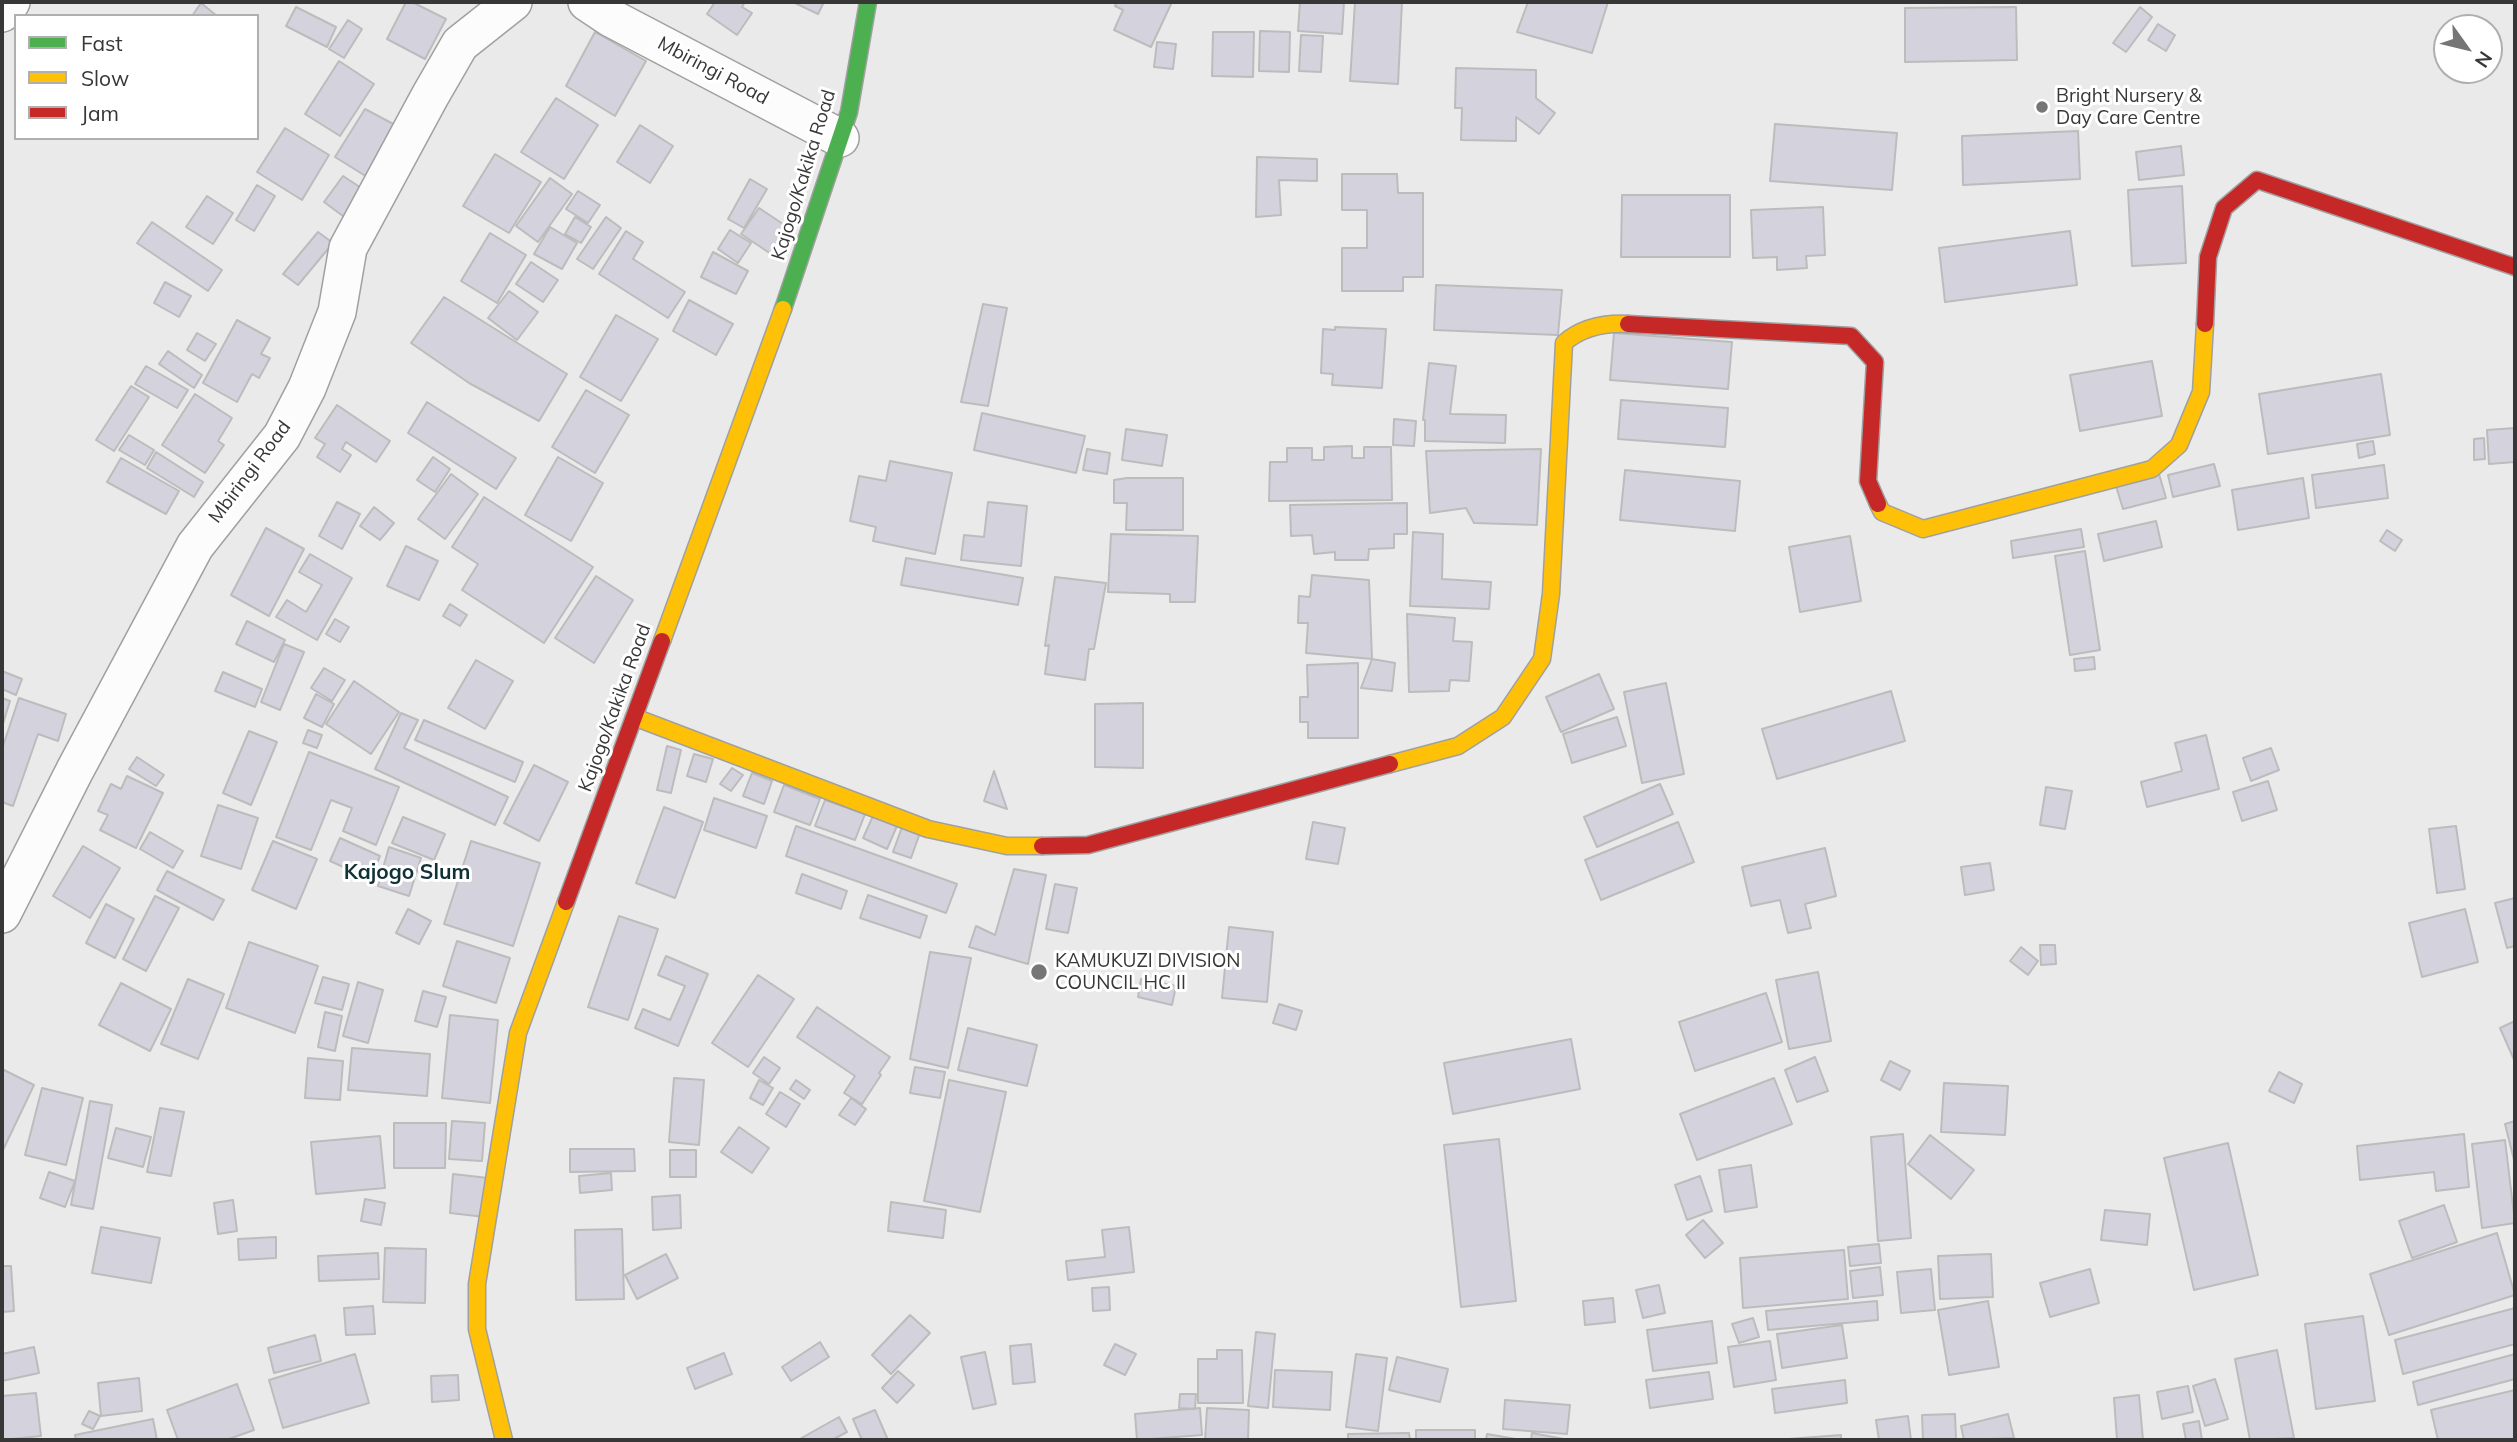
<!DOCTYPE html>
<style>
body{margin:0}
#map{position:relative;width:2517px;height:1442px;overflow:hidden;background:#eaeaeb;font-family:Mulish,sans-serif}
canvas{display:block}
.frame{position:absolute;inset:0;border:4px solid #373738;pointer-events:none}
.legend{position:absolute;left:14px;top:14px;width:245px;height:126px;box-sizing:border-box;background:#fff;border:2px solid #afafaf;margin:0;padding:9px 12px;list-style:none;font-size:21px;color:#373738}
.legend li{display:flex;align-items:center;gap:14px;height:35px}
.legend b{width:35px;border:2px solid #afafaf}
.north{position:absolute;left:2433px;top:14px;width:70px;height:70px;box-sizing:border-box;background:#fff;border:2px solid #afafaf;border-radius:50%;rotate:124deg;font-size:19px;font-weight:700;line-height:28px;text-align:center;color:#373738}
.north::after{content:'';display:block;margin:auto;width:24px;height:32px;background:#767677;clip-path:polygon(50% 0,100% 100%,50% 72%,0 100%)}
</style>
<div id="map">
<canvas width="2517" height="1442"></canvas>
<div class="frame"></div>
<ul class="legend">
<li><b style="height:9px;background:#4caf50"></b>Fast</li>
<li><b style="height:9px;background:#ffc107"></b>Slow</li>
<li><b style="height:9px;background:#c62828"></b>Jam</li>
</ul>
<div class="north">N</div>
</div>
<script>
const c = document.querySelector('canvas').getContext('2d');
c.lineJoin = 'round';
function fill(path, color) { c.fillStyle = color; c.fill(path, 'evenodd'); }
function stroke(path, color, width, dash) { c.strokeStyle = color; c.lineWidth = width; c.lineCap = dash ? 'butt' : 'round'; c.setLineDash(dash || []); c.stroke(path); }
function label(font, color, halo, rows, align = 'center') {
  c.font = font + ' Mulish,sans-serif'; c.lineWidth = 6; c.setLineDash([]); c.textBaseline = 'middle'; c.strokeStyle = halo; c.fillStyle = color; for (const [text, x, y, turn = 0] of rows) {
    c.save(); c.translate(x, y); c.rotate((+turn || 0) * Math.PI / 180); c.textAlign = isNaN(turn) ? turn : align; if (halo) c.strokeText(text, 0, 0); c.fillText(text, 0, 0); c.restore();
  }
}
const building = new Path2D(`
 M406,2h6l34,17 -21,40 -38,-20z
 M715,2h30l-3,5 10,6 -15,22 -30,-21z
 M793,2h31l-6,12z
 M1117,2h55l-21,45 -37,-17 9,-20 -8,-4z
 M1300,2h44l-2,32 -44,-3z
 M1355,2h47l-4,82 -48,-3z
 M1528,2h80l-16,51 -75,-21z
 M201,3l16,13h-25z
 M296,7l40,20 -9,20 -41,-21z
 M2016,7l1,53 -112,2v-54z
 M2140,7l12,10 -26,35 -13,-9z
 M348,20l14,9 -18,29 -15,-9z
 M2158,24l17,11 -9,16 -18,-11z
 M1260,31l30,1 -1,40 -30,-1z
 M595,32l51,29 -31,55 -49,-30z
 M1213,32h41l-1,45 -41,-1z
 M1301,35l22,1 -2,36 -22,-1z
 M1157,42l19,2 -3,25 -19,-2z
 M339,61l35,23 -34,52 -35,-22z
 M1456,68l80,2v28l19,15 -16,21 -23,-17v24l-55,-1 1,-32h-7z
 M556,98l42,27 -34,54 -43,-27z
 M365,109l34,18 -27,53 -37,-23z
 M1775,124l122,9 -5,57 -122,-9z
 M640,125l33,21 -23,37 -33,-21z
 M285,128l44,27 -27,45 -45,-28z
 M2078,131l2,48 -117,6 -1,-49z
 M2181,146l3,29 -45,5 -3,-28z
 M495,154l46,28 -32,51 -46,-27z
 M1257,157l60,2v22l-38,-1 2,35 -25,2z
 M1342,174h55l1,19h25v84h-20v14h-61v-43h25v-38h-25z
 M343,176l23,15 -19,28 -23,-17z
 M550,178l22,16 -34,48 -22,-16z
 M750,179l17,10 -23,39 -16,-9z
 M257,185l18,11 -21,35 -18,-11z
 M2182,186l4,77 -54,3 -4,-76z
 M578,191l22,14 -12,18 -22,-14z
 M1622,195h108v62h-109z
 M207,196l26,17 -20,31 -27,-17z
 M1823,207l2,48 -19,1 1,12 -30,2v-13l-24,1 -2,-48z
 M759,208l30,20 -18,26 -30,-20z
 M575,217l16,10 -10,16 -16,-9z
 M606,217l15,11 -28,41 -16,-10z
 M152,222l70,48 -14,21 -71,-48z
 M550,227l27,16 -15,26 -28,-15z
 M730,230l21,13 -13,20 -20,-14z
 M626,231l17,11 -10,17 52,33 -17,26 -69,-44z
 M2070,231l7,54 -132,17 -6,-54z
 M318,232l15,11 -35,42 -15,-11z
 M490,233l36,22 -29,48 -36,-22z
 M713,252l35,19 -12,23 -35,-17z
 M531,262l27,18 -15,22 -27,-18z
 M165,282l26,14 -12,21 -25,-14z
 M1436,285l126,5 -4,45 -124,-5z
 M509,291l29,21 -21,28 -29,-22z
 M444,297l123,77 -28,47 -70,-38 -58,-40z
 M689,300l44,24 -17,31 -43,-24z
 M983,304l24,4 -19,98 -27,-4z
 M616,315l42,24 -37,62 -41,-24z
 M237,320l33,18 -9,16 9,4 -11,20 -7,-4 -15,28 -34,-19z
 M1335,327l51,2 -4,59 -50,-3 1,-11 -12,-1 2,-44 12,1z
 M197,333l19,11 -11,17 -18,-11z
 M1614,333l118,9 -4,47 -118,-9z
 M168,351l34,24 -8,13 -35,-24z
 M2152,361l10,55 -82,15 -10,-56z
 M1429,363l27,3 -6,48 56,1 -1,28 -80,-2v-21h-2z
 M146,366l42,24 -11,18 -42,-24z
 M2381,374l9,61 -122,19 -9,-60z
 M131,386l18,11 -35,54 -18,-11z
 M586,390l43,25 -34,58 -43,-26z
 M195,394l37,24 -14,23 6,4 -19,28 -43,-28z
 M1621,400l107,8 -3,39 -107,-8z
 M427,402l89,56 -20,31 -88,-56z
 M337,405l53,36 -14,21 -30,-20 -4,7 9,6 -11,17 -23,-15 8,-13 -10,-6z
 M982,413l103,23 -9,37 -102,-23z
 M1394,419l22,2 -2,25 -21,-1z
 M2515,428v34l-26,2 -2,-34z
 M1126,429l41,6 -5,31 -40,-6z
 M129,435l25,15 -9,15 -26,-15z
 M2484,438l1,21 -11,1v-21z
 M2373,441l2,13 -16,4 -2,-14z
 M1352,446v12h12v-11h27l1,53 -123,1 1,-39h17v-14h25v12h12v-13z
 M1087,449l23,4 -3,21 -24,-4z
 M1541,449l-4,76 -63,-2 -8,-15 -36,5 -4,-62z
 M156,452l47,30 -9,15 -47,-29z
 M433,457l17,12 -15,23 -18,-12z
 M558,457l45,26 -32,58 -46,-26z
 M121,458l58,33 -13,23 -59,-32z
 M890,461l62,12 -17,81 -62,-13 3,-14 -26,-6 9,-45 27,5z
 M2214,464l6,22 -47,11 -5,-22z
 M2384,465l4,33 -72,10 -4,-33z
 M1625,470l115,11 -5,50 -115,-11z
 M451,474l27,20 -33,45 -27,-20z
 M2159,474l7,24 -43,11 -7,-23z
 M1127,478h56v52h-57l1,-27h-13v-23z
 M2303,478l6,40 -71,12 -6,-40z
 M484,497l109,70 -49,76 -82,-53 16,-26 -26,-17z
 M337,502l23,12 -18,35 -23,-13z
 M988,502l39,4 -6,60 -60,-6 3,-25 20,2z
 M1407,503v31h-13v14l-25,1 -1,11h-33v-8l-21,2 -2,-19 -21,1 -1,-31z
 M374,507l20,16 -14,17 -20,-14z
 M2156,521l6,26 -58,14 -6,-27z
 M266,528l38,21 -35,67 -38,-21z
 M2081,529l3,18 -71,11 -2,-17z
 M2387,530l15,10 -7,11 -15,-10z
 M1413,532l30,2 -1,45 49,3 -2,27 -79,-3z
 M1111,534l87,2 -3,66h-25v-8l-62,-2z
 M1850,536l11,65 -61,11 -11,-65z
 M406,546l32,15 -19,39 -32,-14z
 M2085,551l15,99 -30,5 -15,-99z
 M310,554l42,24 -35,62 -41,-23 11,-17 19,12 16,-27 -23,-13z
 M906,558l117,20 -5,27 -117,-20z
 M1312,575l57,5 3,79 -66,-6 2,-30h-10l1,-27 11,1z
 M596,576l37,24 -39,63 -39,-25z
 M1055,577l51,6 -12,66h-5l-4,31 -40,-6 4,-29 -4,1z
 M450,604l17,11 -7,11 -17,-10z
 M1407,614l48,4 -2,23 19,1 -3,39 -19,-1 -1,11 -40,1z
 M335,619l14,8 -9,15 -14,-8z
 M247,621l38,19 -11,22 -38,-18z
 M284,644l20,8 -24,58 -19,-8z
 M2094,657l1,12 -20,2 -1,-12z
 M1372,659l23,4 -3,28 -31,-3z
 M476,660l37,21 -28,48 -37,-21z
 M1358,663v75h-50v-16h-8v-25h8l-1,-32z
 M324,668l21,12 -13,21 -21,-13z
 M2,671l20,8 -6,16 -14,-6z
 M223,672l39,17 -7,18 -40,-16z
 M1599,674l15,35 -53,23 -15,-35z
 M354,681l45,31 -28,42 -45,-30z
 M1666,683l18,91 -42,9 -18,-91z
 M1891,691l14,50 -128,38 -15,-50z
 M316,694l18,10 -12,23 -18,-9z
 M2,698l8,3 -8,26z
 M19,698l47,16 -8,27 -20,-7 -25,72 -11,-4v-53z
 M1143,703v65l-48,-1v-63z
 M401,713l17,7 -14,28 104,49 -13,28 -120,-56z
 M1617,717l9,29 -54,17 -9,-29z
 M424,720l99,42 -8,20 -100,-42z
 M308,730l14,5 -5,13 -14,-5z
 M249,731l28,11 -26,63 -28,-12z
 M2206,735l13,54 -72,18 -6,-25 41,-11 -7,-28z
 M667,746l14,4 -10,43 -14,-3z
 M2271,748l8,22 -28,11 -8,-23z
 M309,752l90,35 -23,58 -33,-14 9,-23 -21,-8 -20,50 -35,-13z
 M694,754l19,5 -7,23 -19,-6z
 M137,757l27,18 -8,11 -27,-17z
 M534,765l34,17 -29,59 -35,-18z
 M732,768l11,7 -12,16 -11,-7z
 M994,771l13,38 -23,-8z
 M752,773l20,8 -8,23 -21,-8z
 M127,776l36,17 -27,55 -36,-18 8,-15 -10,-4 13,-27 10,5z
 M2268,781l9,29 -35,11 -9,-29z
 M1660,784l13,30 -76,33 -13,-30z
 M784,785l36,14 -10,26 -36,-13z
 M2046,787l26,4 -7,38 -25,-4z
 M714,798l53,18 -11,32 -52,-18z
 M825,800l40,14 -10,26 -40,-14z
 M218,805l40,13 -17,51 -40,-13z
 M664,807l39,15 -28,76 -39,-15z
 M873,816l24,10 -10,23 -24,-11z
 M403,817l42,17 -11,26 -42,-17z
 M1313,822l32,6 -7,36 -32,-5z
 M1678,822l16,40 -93,38 -16,-40z
 M796,826l161,58 -11,29 -160,-57z
 M2456,826l9,63 -28,4 -8,-64z
 M902,827l18,6 -9,25 -18,-6z
 M150,832l33,19 -10,17 -33,-19z
 M340,838l40,18 -10,23 -40,-18z
 M273,841l44,18 -21,50 -44,-19z
 M471,841l69,22 -27,83 -69,-22z
 M83,846l37,22 -30,50 -37,-22z
 M389,847l32,11 -12,38 -31,-10z
 M1825,848l11,48 -31,8 6,24 -23,5 -8,-33 -29,6 -9,-39z
 M1990,863l4,27 -29,5 -4,-28z
 M1014,869l32,6 -18,89 -59,-17 7,-21 19,9z
 M167,871l57,29 -11,20 -56,-30z
 M802,874l45,17 -6,18 -45,-16z
 M1055,884l22,4 -9,45 -22,-4z
 M868,895l59,21 -7,22 -60,-20z
 M155,896l24,12 -33,63 -23,-12z
 M2515,898v48l-8,2 -12,-45z
 M106,904l28,15 -19,39 -29,-15z
 M408,909l23,12 -12,23 -23,-11z
 M2465,909l13,53 -56,15 -13,-54z
 M619,916l39,13 -30,91 -40,-13z
 M1229,927l44,5 -6,70 -45,-4z
 M457,941l53,17 -14,45 -53,-17z
 M249,942l69,24 -23,67 -69,-25z
 M2040,945h15l1,19 -15,1z
 M2021,947l17,14 -10,14 -18,-14z
 M930,952l41,6 -23,110 -38,-9z
 M666,956l42,18 -30,72 -43,-18 8,-19 27,11 15,-34 -27,-11z
 M1818,972l13,69 -42,8 -13,-69z
 M758,975l36,24 -46,68 -36,-24z
 M323,977l26,7 -7,26 -27,-7z
 M188,979l36,15 -26,65 -37,-15z
 M1141,979l35,7 -4,19 -34,-8z
 M358,982l25,8 -15,53 -25,-7z
 M121,983l50,26 -21,42 -51,-26z
 M423,991l23,6 -9,30 -22,-6z
 M1766,993l16,49 -87,29 -16,-49z
 M1279,1004l23,7 -6,19 -23,-7z
 M817,1007l73,50 -11,16 2,2 -19,29 -18,-11 11,-17 -58,-39z
 M325,1012l17,4 -7,35 -17,-4z
 M450,1015l48,5 -8,83 -48,-5z
 M2515,1021v41l-15,-34z
 M968,1028l69,17 -10,41 -69,-16z
 M1571,1039l9,50 -127,25 -9,-51z
 M352,1048l78,6 -3,42 -79,-6z
 M764,1057l16,11 -11,16 -16,-11z
 M1815,1057l13,34 -31,11 -12,-32z
 M308,1058l35,3 -3,39 -35,-2z
 M1890,1061l20,10 -10,19 -19,-10z
 M915,1067l30,5 -5,26 -30,-5z
 M2,1069l32,16 -31,65 -1,-1z
 M2279,1072l23,12 -8,19 -25,-12z
 M674,1078l30,2 -5,65 -30,-3z
 M1774,1078l18,46 -95,36 -17,-46z
 M759,1080l14,8 -10,17 -13,-7z
 M796,1080l14,10 -6,9 -14,-10z
 M949,1080l57,12 -26,120 -56,-11z
 M1944,1083l64,3 -3,49 -64,-3z
 M42,1088l41,10 -17,67 -41,-10z
 M780,1092l20,12 -14,23 -20,-13z
 M851,1098l15,11 -11,16 -16,-10z
 M90,1101l22,4 -19,104 -22,-4z
 M160,1108l24,4 -13,64 -24,-4z
 M452,1121l33,2 -3,38 -33,-2z
 M2515,1121v43l-10,-40z
 M394,1123h52l-1,45h-51z
 M739,1127l30,21 -17,25 -31,-21z
 M116,1128l35,9 -8,30 -35,-9z
 M1903,1134l8,104 -33,3 -7,-104z
 M2464,1134l5,53 -33,4 -2,-19 -74,8 -3,-34z
 M1930,1135l44,35 -23,29 -43,-35z
 M380,1136l5,52 -69,6 -5,-52z
 M1499,1139l17,162 -55,6 -17,-162z
 M2505,1140l10,83 -33,5 -10,-84z
 M2228,1143l30,132 -64,15 -30,-132z
 M570,1149h64l1,22 -65,1z
 M670,1150h26v27h-26z
 M1751,1165l6,42 -32,5 -6,-42z
 M49,1172l26,9 -10,26 -25,-9z
 M611,1173l1,17 -32,3 -1,-17z
 M453,1174l35,4 -3,39 -35,-4z
 M1700,1176l12,35 -25,9 -12,-35z
 M680,1195l1,33 -28,2 -1,-33z
 M365,1199l20,4 -4,22 -20,-4z
 M233,1200l4,31 -19,3 -4,-31z
 M891,1202l55,8 -3,28 -55,-7z
 M2444,1205l13,37 -45,16 -13,-37z
 M2105,1210l45,4 -3,31 -46,-5z
 M1703,1220l20,23 -18,15 -19,-23z
 M101,1227l59,11 -9,45 -59,-10z
 M1129,1227l5,45 -66,8 -2,-19 39,-4 -3,-27z
 M622,1229l2,70 -48,1 -1,-70z
 M2497,1233l18,62 -126,40 -19,-61z
 M276,1237v21l-37,2 -1,-21z
 M1879,1244l2,19 -31,3 -2,-19z
 M385,1248l41,1 -1,54 -42,-1z
 M1844,1250l4,49 -105,9 -3,-50z
 M378,1253l1,26 -60,2 -1,-25z
 M666,1254l12,24 -41,21 -12,-24z
 M1991,1254l2,43 -53,2 -2,-43z
 M2,1266h9l3,45 -12,1z
 M1880,1267l3,28 -30,3 -3,-27z
 M1931,1269l4,41 -34,3 -4,-41z
 M2090,1269l9,34 -49,14 -10,-34z
 M1659,1285l6,28 -22,5 -7,-28z
 M1109,1287l1,23 -17,1 -1,-23z
 M1613,1298l2,24 -30,3 -2,-24z
 M1877,1301l1,19 -110,10 -2,-19z
 M1988,1301l11,66 -50,8 -11,-65z
 M373,1306l2,28 -29,1 -2,-27z
 M2515,1308v36l-112,30 -8,-34z
 M910,1315l20,18 -39,41 -19,-19z
 M2363,1316l12,85 -59,8 -11,-85z
 M1753,1318l6,19 -20,6 -7,-19z
 M1712,1321l5,42 -64,8 -6,-41z
 M1842,1325l5,33 -65,10 -5,-34z
 M1256,1332l19,2 -7,74 -20,-2z
 M315,1335l6,26 -47,12 -6,-25z
 M1770,1341l6,39 -42,7 -6,-40z
 M820,1342l9,15 -38,24 -9,-14z
 M1031,1344l4,38 -22,2 -3,-38z
 M1115,1344l21,10 -11,21 -21,-10z
 M34,1347l5,26 -37,8v-27z
 M1217,1350h25l1,53h-45v-44h19z
 M2277,1350l17,88 -44,2 -15,-81z
 M985,1352l11,52 -23,5 -12,-52z
 M724,1353l8,21 -37,15 -8,-21z
 M355,1354l14,49 -86,25 -14,-48z
 M1356,1354l31,4 -9,73 -32,-4z
 M2515,1354v25l-97,26 -5,-23z
 M1397,1357l51,12 -8,33 -51,-12z
 M1275,1370l57,2 -2,38 -57,-3z
 M898,1371l16,14 -17,18 -15,-15z
 M1709,1372l4,27 -63,9 -4,-28z
 M458,1375l1,25 -27,2 -1,-26z
 M139,1378l3,33 -41,5 -3,-33z
 M2215,1379l13,40 -23,7 -12,-40z
 M1845,1380l2,23 -72,10 -3,-24z
 M237,1384l17,46 -28,10h-48l-11,-30z
 M2188,1386l5,26 -31,7 -5,-27z
 M2515,1390v50h-77l-7,-30z
 M36,1393l5,43 -39,4v-44z
 M1180,1394h16l-1,15 -16,-1z
 M2139,1395l4,45h-26l-3,-42z
 M1505,1400l65,5 -3,29 -64,-5z
 M1200,1408l2,27 -65,5 -2,-26z
 M1207,1408l42,2 -1,30h-43z
 M875,1410l13,30h-26l-9,-21z
 M89,1411l11,5 -7,13 -11,-5z
 M1955,1414l1,26h-33l-1,-25z
 M2008,1414l6,24 -50,2 -3,-14z
 M1908,1416l3,24h-32l-3,-20z
 M839,1417l8,15 -15,8h-34z
 M153,1419l4,21h-81l-1,-5z
 M2199,1421l3,19h-16l-3,-16z
 M1416,1430h59v10h-59z
 M1409,1433l1,7h-62v-6z
 M1532,1433l37,7h-38z
 M1487,1434l29,5v1h-30z
 M1841,1435v5h-66z`);
fill(building, '#d4d3dd');
stroke(building, '#bcbcbd', 2);
const street = new Path2D(`
 M587,2l24,16 229,120
 M2,13l9,-11
 M2,914l73,-144 120,-224 87,-110 25,-48 30,-76 11,-64 82,-152 30,-52 53,-42`);
const fast = new Path2D(`
 M783,309l66,-197 19,-110`);
const slow = new Path2D(`
 M1878,504l4,8 41,17 229,-60 27,-24 22,-53 4,-68
 M662,641l121,-332
 M634,717l294,112 79,17h35
 M1390,764l68,-18 45,-29 39,-58 9,-65 13,-251c18,-16 42,-20 64,-19
 M504,1440l-27,-111v-45l41,-251 48,-131`);
const jam = new Path2D(`
 M1628,324l223,12 24,26 -7,119 10,23
 M2205,324l3,-67 16,-49 33,-28 258,87
 M1042,846l46,-1 302,-81
 M566,902l96,-261`);
stroke(street, '#a0a0a0', 40);
stroke(fast, '#a0a0a0', 19);
stroke(slow, '#a0a0a0', 19);
stroke(jam, '#a0a0a0', 19);
stroke(street, '#fcfcfc', 37);
stroke(fast, '#4caf50', 16);
stroke(slow, '#ffc107', 16);
stroke(jam, '#c62828', 16);
for (const [x, y, r, color] of [
 [2042,107,7,"#767677"],
 [1039,972,9,"#767677"]
]) { const dot = new Path2D(); dot.arc(x, y, r, 0, 2 * Math.PI); c.fillStyle = color; c.fill(dot); stroke(dot, '#fff', 2.5); }
label('19px', '#373738', '#fff', [
 ["Mbiringi Road",713,71,28],
 ["Kajogo/Kakika Road",804,175,-73],
 ["Mbiringi Road",250,472,-53],
 ["Kajogo/Kakika Road",615,708,-70]
]);
label('19px', '#373738', '#fff', [
 ["Bright Nursery &",2056,96],
 ["Day Care Centre",2056,118],
 ["KAMUKUZI DIVISION",1055,961],
 ["COUNCIL HC II",1055,983]
], 'left');
label('bold 21px', '#103237', '#fff', [
 ["Kajogo Slum",407,873]
]);
</script>
